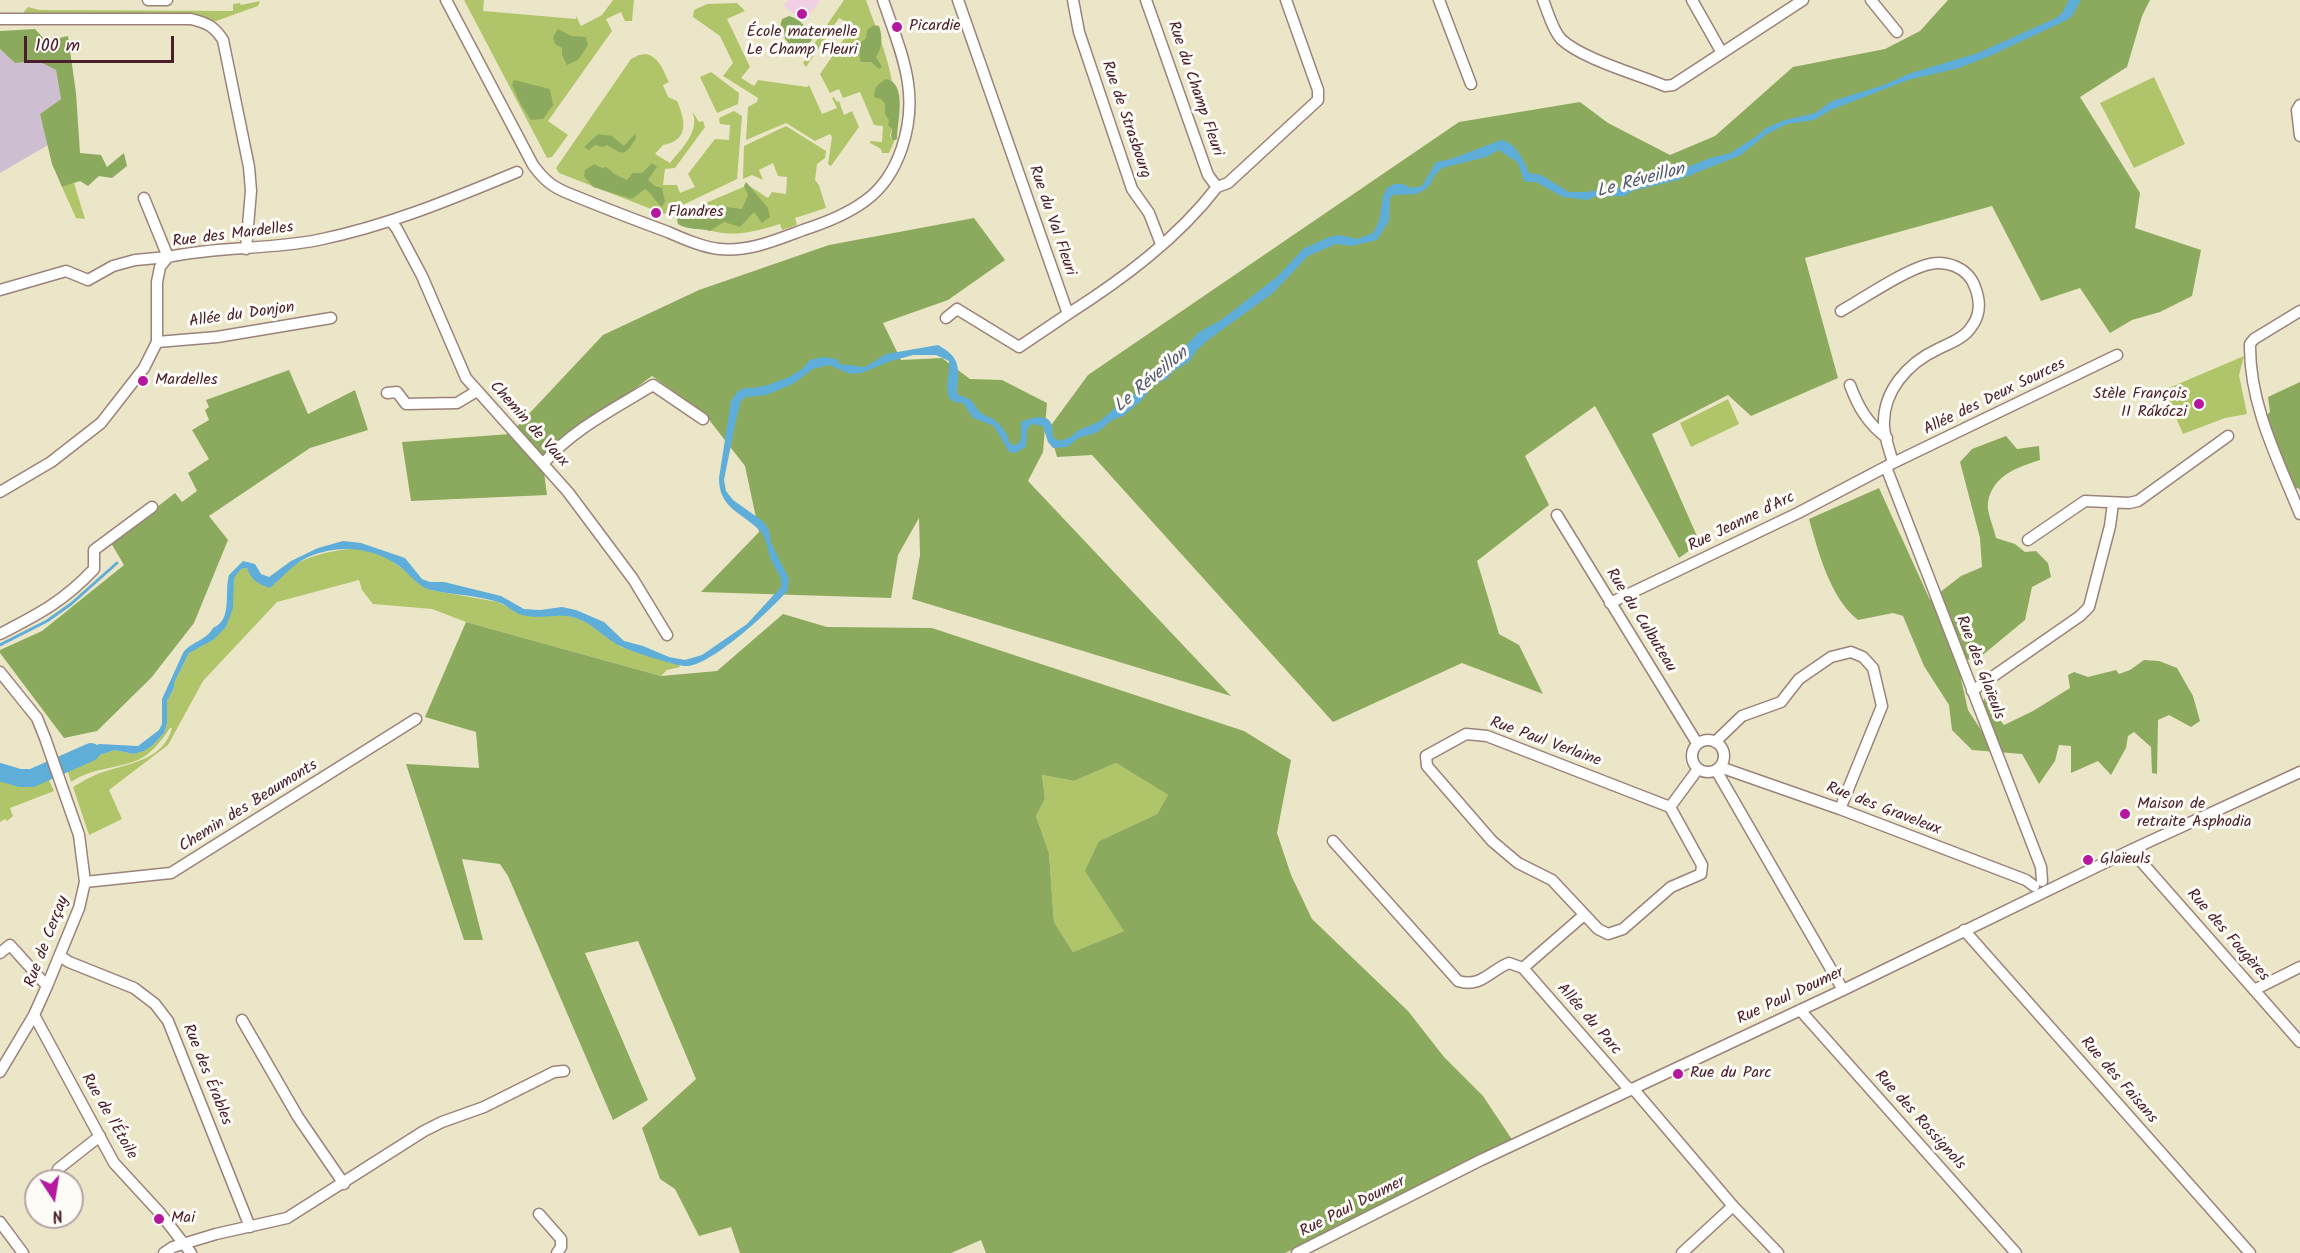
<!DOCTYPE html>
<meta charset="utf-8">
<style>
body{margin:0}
#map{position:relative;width:2300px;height:1253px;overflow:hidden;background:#ece6c8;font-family:Kalam,sans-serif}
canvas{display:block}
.north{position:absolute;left:24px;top:1169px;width:60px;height:60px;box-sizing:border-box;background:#fdfcf7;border:2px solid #b5a4a5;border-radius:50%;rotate:168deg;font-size:16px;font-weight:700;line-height:24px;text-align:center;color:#4a1f2b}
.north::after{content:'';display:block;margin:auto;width:21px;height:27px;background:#b5179e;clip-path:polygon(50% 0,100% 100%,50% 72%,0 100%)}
.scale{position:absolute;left:24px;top:36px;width:150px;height:27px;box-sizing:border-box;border:3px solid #4a1f2b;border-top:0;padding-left:8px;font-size:18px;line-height:21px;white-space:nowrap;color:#4a1f2b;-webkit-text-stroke:4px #fdfcf7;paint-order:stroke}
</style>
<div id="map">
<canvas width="2300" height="1253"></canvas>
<div class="north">N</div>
<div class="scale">100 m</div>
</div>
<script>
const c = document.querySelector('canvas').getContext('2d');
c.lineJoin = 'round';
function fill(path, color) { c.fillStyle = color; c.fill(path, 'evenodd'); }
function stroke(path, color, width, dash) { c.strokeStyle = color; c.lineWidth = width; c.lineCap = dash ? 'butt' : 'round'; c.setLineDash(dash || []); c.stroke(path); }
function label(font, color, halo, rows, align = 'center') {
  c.font = font + ' Kalam,sans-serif'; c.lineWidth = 6; c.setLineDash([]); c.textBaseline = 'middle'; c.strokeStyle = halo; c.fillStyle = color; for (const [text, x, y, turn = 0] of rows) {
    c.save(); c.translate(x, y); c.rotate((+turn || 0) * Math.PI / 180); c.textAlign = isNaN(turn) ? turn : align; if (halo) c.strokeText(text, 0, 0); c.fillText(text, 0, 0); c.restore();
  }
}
fill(new Path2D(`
 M788,0h32l-15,21 -22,-15z`), '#f1d0e3');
fill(new Path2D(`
 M0,49l15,14 23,-2 18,9 5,29 -21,15 8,31 -48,28z`), '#cebed1');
fill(new Path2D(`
 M464,0h20l-1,11 93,8v-3l5,10 21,-11 11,-15h21l-2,21h-7l-4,-9 -15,7 6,12 -64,90 20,14 -16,22 -5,1z
 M844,0h22c15,44 38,89 24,136l4,6 -5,11h-7l-1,-4 -11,-6v-2l12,1 1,-16 -9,-1 -14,-33 -17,6 -4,-9 -9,4 -10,-19 33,-48 -14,-8 -33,49 -3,-4 10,-15 -1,-1z
 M260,1l-2,5 -42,15 -216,-4v-4l8,2 15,-2 5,-6 11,3 194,1v-7l7,-1 1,2z
 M737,3l8,8 -18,8 23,48 -9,11 13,8 4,-6 49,7 2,-2 13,29 15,-6 -5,-10 2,-1 3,5 2,-1 5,14 8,-4 7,16 -28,39 -3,-2 4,-27 -2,-3 -15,7 -29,-18 -40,17 2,-33 9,-5 1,-4 -35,-22 10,-13 -13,-27 -27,-19 1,-7 13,-6z
 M646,54c14,4 17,16 23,28l-6,3 5,12 9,4c8,19 13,39 -14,44l-8,9 15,9c11,-14 31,-32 22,-52l7,11 4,-1 2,6 -30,41 -10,1 -2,16h14l3,8 15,-6 -7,-13 27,-35 14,1 1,-15 -10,-1 -1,-6 15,-7 8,5 -5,63 -73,35 -105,-41 -3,-5 75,-109 8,-4z
 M711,72l28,21 -1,11 -21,9 -17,-36z
 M2154,77l31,67 -51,24 -34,-65z
 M786,126l40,25 -1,7 -8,6 -2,16 4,5 7,23 -31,10 2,7 -15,5 -2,-6c-48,15 -60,12 -106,-6l1,-2 73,-31 20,13 4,-6 14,2 1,-17 -9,-1 -5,-13 -14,7 4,10 -11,-5 -9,4 1,-33z
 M74,183l11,36 -9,-1 -14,-31z
 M2244,356l-5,19 8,39 -22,4 -42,16 -19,-44z
 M1728,399l11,25 -48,23 -11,-24z
 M358,548l28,9 25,18 7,8 12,7 68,12 22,12 11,2 33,-1 13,3 12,6 32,23 58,18 1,2 -13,3 -6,6 -195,-54 -34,-13 -59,-5 -11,-14 -3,-10 -82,22 -74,79 -35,64 -59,45 13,29 -33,16 -16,-48c9,-5 20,-12 30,-15 26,-9 60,-11 69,-44h-2c-8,12 -17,24 -30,31 -21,10 -47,8 -69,23l-4,-13 3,-2 -1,-2 46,-15 18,4 20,-9 11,-12 3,-9v-23l7,-13v-5l15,-30 7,-5 5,-1 25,-20 8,-50 7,-8 6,-1 28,16c17,-27 53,-33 83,-36z
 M1116,763l52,32 -11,19 -58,27 25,90 -51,21 -19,-30 -5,-69 -13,-37 9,-17 -3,-24 32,6z
 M46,773l8,18 -44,17 3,8 -6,5 -2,-2 -5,3v-46c15,6 34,11 46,-3z`), '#b0c56a');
fill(new Path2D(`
 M1948,0h202l-8,16 -15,51 -47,30 60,96 -5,35 66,22 -9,46 -32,16 -28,8 -22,13 -30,-45 -39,13 -49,-95 -187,52 33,120 -87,38 -23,-21 -76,39 48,109 -21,15 -84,-152 -70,50 24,49 -72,56 22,73 20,11 24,49 -81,-31 -129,59 -241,-267 -35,2 -8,-29 39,-53 371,-253 121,-20 28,21 62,32 45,-19 78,-69 92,-18 35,-18z
 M789,16c11,2 20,14 23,24l-6,6h-15l-6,-7 -1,-8 -5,-1 3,-11z
 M874,25l5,1c4,10 3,23 -3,31l6,10 -3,2 -8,-7h-10c-3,-7 0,-12 -1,-19l6,-5 1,-8z
 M35,29l11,12 22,-5 8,57 4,60 21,2 6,12 17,-14 3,13 -15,12 -13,-2 -11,10 -8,-5 -18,6 -10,-23 -12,-50 21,-15 -5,-29 -18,-9 -23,2 -15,-14v-18z
 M558,29l13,7 15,1 2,8 -10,15 -11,5 -5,-10v-7l-7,-4 -2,-7z
 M886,79c22,4 11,44 11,60l-4,2 -2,-5 1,-7 -4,-4 1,-5 -4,-6v-10l-4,-5 -7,-2c0,-10 4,-13 12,-18z
 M514,80l36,9 3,16 -10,14 -12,1 -10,-15 -9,-20z
 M598,134l14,2 12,10 11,-12 1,4c-11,18 -12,18 -29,7l-4,2 -8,-2 -6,5 -5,-3z
 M652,163l5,4 -9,13 7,6 7,2 3,13 -3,6c-8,-6 -9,-13 -17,-18l-13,10 -39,-12 -9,-11 1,-6 9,-6 8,4 4,-1 10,8 11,5 6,-7h9z
 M746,182l22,26 2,9 -8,6 -8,-11 -14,15 -16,-5 -14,9c-11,-3 -22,-1 -32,-7l-2,-8 20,-8 14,5 17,-6 15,2 6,-14 -4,-9z
 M974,218l31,42 -57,40 -65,23 18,37 41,-2 28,21 32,1 45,23 -4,49 -15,29 203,215 -319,-97 8,-44 -1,-37 -21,37 -7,43 -190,-6 58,-60 -14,-66 -42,-54 -51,-36 -110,81 5,38 -136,6 -9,-59 108,-8 93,-99 96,-45 130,-45z
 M289,370l19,44 47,-24 13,40 -58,18 -101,68 19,24 -34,83 -43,55 -54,53 -33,7 -64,-85v-3l42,-19 82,-66 -13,-22 64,-50 7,9 15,-11 -9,-18 21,-14 -17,-29 17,-10 -4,-10 4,-3 -3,-7z
 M2300,382v108l-2,-2 -14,1 -23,-69 9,-8 -2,-15z
 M2006,436l11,13 22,-3 1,14c-22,7 -47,15 -52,42 -2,9 6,26 8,36l19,6 10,8 11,-1 12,12 3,14 -19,10 -7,33 -46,38 -22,3 11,49 15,23 6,-4 -8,-25 9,-13 6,4v20l8,10 29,-14 37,-23 -2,-13 6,-3 14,5 28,-7 3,4 11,-4 14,-10 15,1 18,7 16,28 7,25 -9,6 -22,-12 -11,5 -1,54 -5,-1 -1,-26 -17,-15 -6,4 -2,12 -15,27 -13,-14 -27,12v-27l-12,-1 -4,16 -16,23 -17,-30 -50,-4 -20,-20 -3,-25 -25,-39 -21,-50 -10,-3 -35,7c-28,-22 -40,-69 -49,-101l70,-31 51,112 31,-24 21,-9 -2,-29 -20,-76 12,-13z
 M783,614l44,13 105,1 312,103 47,29 -14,73 14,42 21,44 96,92 36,46 39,39 34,51 -232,106h-299l-5,-13 -30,13h-211l-9,-26 -32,9 -24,-47 -15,-10 -18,-51 54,-49 -58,-138 -53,12 63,147 -35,20 -105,-244 -8,-12 -38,-5 21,81h-19l-58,-176 73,4 -3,-36 -51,-15 41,-95 195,54 56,-5zM1116,763l52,32 -11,19 -58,27 -14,30 39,60 -51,21 -19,-30 -5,-69 -13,-37 9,-17 -3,-24 32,6z`), '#8caa5e');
fill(new Path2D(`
 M2069,0h12l-9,16 -5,4 -75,35 -33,13 -51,12 -77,30 -17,10 -27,4 -20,10 -26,21 -63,25 -46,11 -7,5 -32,1 -5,3 -25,-3 -27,-15h-10l-3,-4 -5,-15 -19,-13 -13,7 -44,11 -8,8 -4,9 -6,5 -8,4 -23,1 -3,3 -1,23 -12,19 -26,6 -15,-2 -28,12 -35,37 -65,47 -12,11 -6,10 -19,12 -3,5 -14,7 -13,16 -18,15 -11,4 -14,12 -19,6 -12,9 -14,1 -5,-6 -5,-16 -11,-2 -5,5 -1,18 -11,6 -6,-1 -15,-26 -21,-8 -10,-15 -9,-1 -5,-4c-4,-13 1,-24 0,-37l-13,-6h-23l-25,7 -26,11 -12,1 -21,-9 -16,4 -20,15 -27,11 -20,2 -5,4 -5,19 -12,60 2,11 7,9 31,22 5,8 2,13 18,36 -1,11c-17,20 -75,74 -100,76 -10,1 -55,-14 -66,-19 -16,-7 -28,-23 -46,-29 -18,-6 -36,2 -54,-3 -8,-2 -15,-10 -24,-13 -22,-7 -45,-7 -67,-12 -12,-2 -22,-17 -32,-24 -27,-19 -60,-22 -91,-9 -15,7 -26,21 -38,31 -12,-4 -19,-8 -23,-20l-6,1 -7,9 -1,30 -7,19 -13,13 -24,13 -15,30v5l-7,13v23l-3,9 -11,12 -9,6 -11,3 -18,-4 -46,15 -1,-6 31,-15 39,2 21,-16 3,-6v-25l21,-46c7,-11 23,-12 30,-25 20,-8 11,-36 16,-53l14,-14 12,3 6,10 8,3 22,-16 27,-13 25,-7 18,2 44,15 17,21 8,3h14l57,14 23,13 16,1 22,-3 14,3 28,12 20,19 19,5 26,11 16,3 17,-5 45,-31 34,-37c2,-10 -5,-16 -9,-25 -5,-10 -4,-23 -12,-31 -18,-19 -41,-22 -41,-53l12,-77 7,-10 7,-3h9l14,-3 21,-8 13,-8 8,-9 12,-3 15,2 3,5 25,3 21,-13 52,-9c23,13 21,22 19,46l1,4c16,4 13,7 22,17 4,4 9,4 13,7 7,5 15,14 16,23l4,3 5,-1 3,-6v-16c9,-4 29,-10 31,5 1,3 0,7 1,10l6,4 12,-4 6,-6 23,-10 16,-14 11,-6 50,-46 22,-23 22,-12 57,-44 25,-27 26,-12 11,-2 17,4 16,-6 6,-12 4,-25 4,-8 7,-4h9l8,4 11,-2 14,-24 15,-3 50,-19c14,2 24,21 28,33l12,2 28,17h16l40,-5 40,-11 45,-18 29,-7 27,-23 19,-8 30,-7 17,-12 52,-16 24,-11 70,-21 78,-35 6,-5z`), '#5fadd9');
stroke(new Path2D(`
 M1733,153l22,-14
 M0,645l47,-24 24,-17 46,-41`), '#5fadd9', 3);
stroke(new Path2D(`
 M0,772l20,6h12l59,-26`), '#5fadd9', 18);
const minor = new Path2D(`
 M148,0h19
 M446,0l87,165c11,15 19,22 37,29 32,13 65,26 98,38 16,7 34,15 51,17 30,3 57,-9 84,-19 22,-7 43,-15 62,-29 35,-25 49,-77 43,-118 -4,-28 -16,-56 -25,-83
 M1073,0l6,32 53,157 17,24 12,31
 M1146,0l62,175 9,12
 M1439,0l32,84
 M1543,0c5,12 9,29 18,39 21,20 76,35 104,47l8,-1 130,-85
 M1692,0l30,53
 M1871,0l26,32
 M0,19h191c16,4 23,7 32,21l26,127 2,24 -5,58
 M2300,105l-3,5 3,26
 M1217,187l11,-4 90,-83v-10l-32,-90
 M391,221l6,8 25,47 44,102 102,114 65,87 34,56
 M0,290l66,-19 22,9 25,-14 22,-6 33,-3 -24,-59
 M1841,311c23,-13 61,-39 85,-46 19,-6 42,2 49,22 5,13 6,27 -3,39 -7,12 -22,17 -34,23 -30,14 -56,42 -54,78 1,12 6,24 9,36
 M2300,311l-46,28 -4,5c-1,60 28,116 50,170
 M1068,314c55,-35 110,-76 149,-127
 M946,318l11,-9 62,38 49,-33 -110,-314
 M157,342l60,-5 114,-19
 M1850,385c8,22 18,39 37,53
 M387,393l10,-1 9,12 51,-1 20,-12
 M543,464c28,-34 73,-56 110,-79l50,34
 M1886,467l155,400 1,14
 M0,492l51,-30 50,-39 43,-55 13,-26v-60l3,-15 8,-10c49,-11 100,-7 150,-17 69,-14 134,-41 199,-68
 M1557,515l140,228
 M2028,540l57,-39 44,2 9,-2 90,-65
 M1610,603l188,-90 95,-50 224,-108
 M0,634c39,-20 64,-33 94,-65v-19l58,-43
 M0,672l37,46 8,20 34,97 6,47 -6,26 -32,78 -13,29 -34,57
 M1972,691l108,-75 9,-9 21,-81 3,-23
 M1692 756a16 16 0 1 1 32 0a16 16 0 1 1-32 0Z
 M1715,742l27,-26 39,-14 18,-23 32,-22 20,-5 12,5 10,11 9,38 -42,103
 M1720,767l120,42 186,71 8,6
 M1716,770l127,220
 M1670,807l-183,-71 -21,-2 -40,22 1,10 65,75 26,22 34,17 46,49 10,5 15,-5 48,-42 30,-13 1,-9 -32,-58 28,-38
 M1333,841l125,140c23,7 31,-10 51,-18l14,5 103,118 10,6 97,114 45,47
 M2131,850l169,192
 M85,882l86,-9 245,-154
 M1964,930l286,323
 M0,953l10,-8 37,41
 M60,956l9,6 65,26 21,16 13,17 82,206
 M1523,968l61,-53
 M2254,990l46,-23
 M1800,1010l216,243
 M34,1015l80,148 46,50 31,40
 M242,1020l56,97 46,67
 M58,1169l42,-33
 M539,1214l22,25v8l-4,6
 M0,1222l23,31
 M164,1253l9,-6 43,-13 71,-16 137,-87 18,-9 42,-15 70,-35 10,-1
 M1297,1253l184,-93 362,-170 288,-140 169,-78
 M1682,1253l51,-47`);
stroke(minor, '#9b827a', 13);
stroke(minor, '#fff', 10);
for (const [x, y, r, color] of [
 [802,14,6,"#b5179e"],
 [897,27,6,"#b5179e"],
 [656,213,6,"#b5179e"],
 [143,381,6,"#b5179e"],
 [2199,404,6,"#b5179e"],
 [2125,814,6,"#b5179e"],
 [2088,860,6,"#b5179e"],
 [1678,1074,6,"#b5179e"],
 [159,1219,6,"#b5179e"]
]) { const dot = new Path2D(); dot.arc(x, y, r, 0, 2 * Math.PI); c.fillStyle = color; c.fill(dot); stroke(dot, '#fdfcf7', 2); }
label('16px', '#4a1f2b', '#fdfcf7', [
 ["Picardie",909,27],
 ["École maternelle",802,33,"center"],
 ["Le Champ Fleuri",802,51,"center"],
 ["Flandres",668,213],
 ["Mardelles",155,381],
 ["Stèle François",2187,395,"right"],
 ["II Rákóczi",2187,413,"right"],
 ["Maison de",2137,805],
 ["retraite Asphodia",2137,823],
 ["Glaïeuls",2100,860],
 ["Rue du Parc",1690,1074],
 ["Mai",171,1219]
], 'left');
label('16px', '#4a1f2b', '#fdfcf7', [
 ["Rue du Champ Fleuri",1194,89,71],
 ["Rue de Strasbourg",1125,120,71],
 ["Rue du Val Fleuri",1051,221,71],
 ["Rue des Mardelles",233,236,-7],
 ["Allée du Donjon",242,316,-8],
 ["Allée des Deux Sources",1995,398,-26],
 ["Chemin de Vaux",528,425,48],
 ["Rue Jeanne d'Arc",1742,523,-26],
 ["Rue du Culbuteau",1640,621,58],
 ["Rue des Glaïeuls",1979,668,69],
 ["Rue Paul Verlaine",1545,743,20],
 ["Chemin des Beaumonts",249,807,-32],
 ["Rue des Graveleux",1883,810,21],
 ["Rue des Fougères",2227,936,49],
 ["Rue de Cerçay",48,942,-69],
 ["Rue Paul Doumer",1791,997,-25],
 ["Allée du Parc",1588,1020,49],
 ["Rue des Érables",206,1075,68],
 ["Rue des Faisans",2118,1081,49],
 ["Rue de l'Étoile",108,1117,60],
 ["Rue des Rossignols",1919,1121,48],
 ["Rue Paul Doumer",1353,1208,-27]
]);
label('italic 18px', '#525871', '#fdfcf7', [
 ["Le Réveillon",1641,182,-15],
 ["Le Réveillon",1152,381,-40]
]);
</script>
